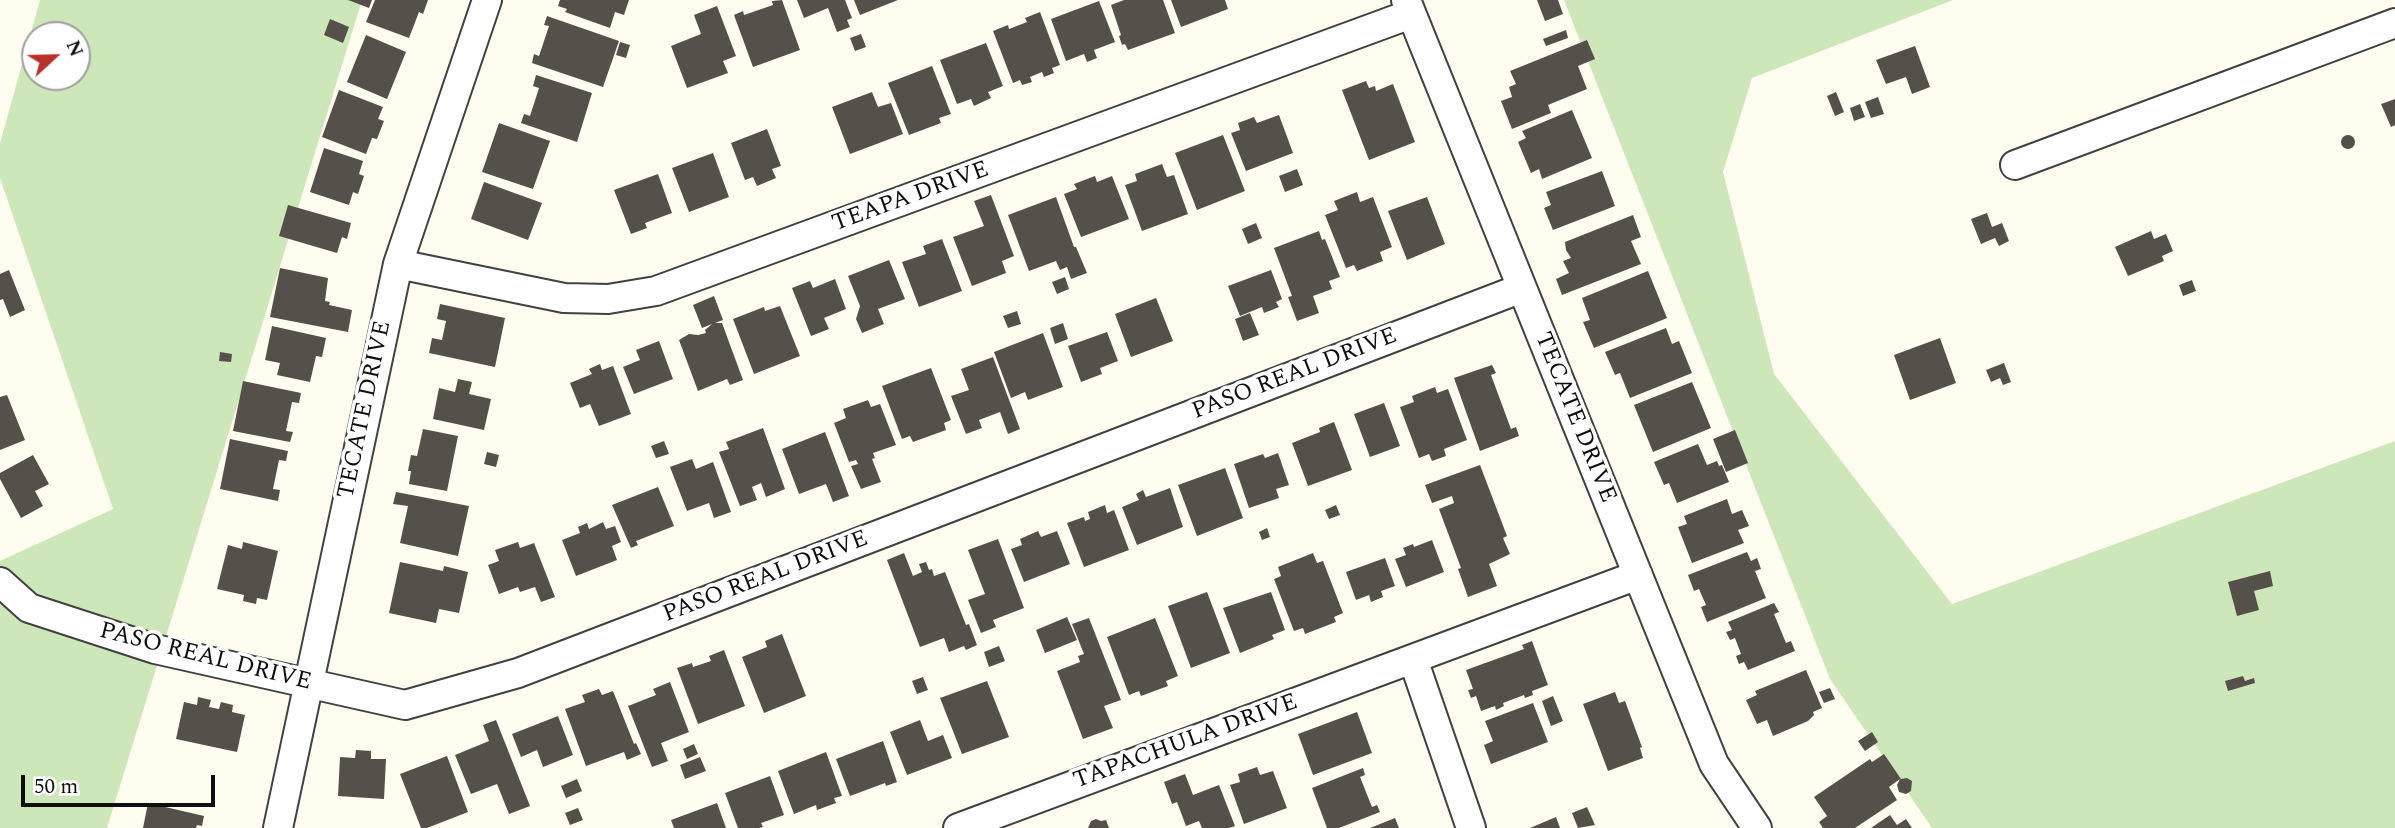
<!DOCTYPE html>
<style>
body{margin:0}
#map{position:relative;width:2395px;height:828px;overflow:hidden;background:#fefdef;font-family:Spectral,serif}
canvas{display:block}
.north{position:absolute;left:21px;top:21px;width:70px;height:70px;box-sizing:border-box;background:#fff;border:2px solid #9f9f9f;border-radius:50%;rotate:68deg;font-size:19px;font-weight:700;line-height:28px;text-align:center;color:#0e0e0e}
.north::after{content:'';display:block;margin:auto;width:24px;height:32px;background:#b8312b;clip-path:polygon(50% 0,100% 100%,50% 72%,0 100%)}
.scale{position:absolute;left:21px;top:775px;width:194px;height:32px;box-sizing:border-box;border:4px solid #0e0e0e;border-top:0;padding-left:9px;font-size:21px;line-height:24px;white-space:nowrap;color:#0e0e0e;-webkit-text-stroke:5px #fff;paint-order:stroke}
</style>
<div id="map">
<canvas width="2395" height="828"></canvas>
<div class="north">N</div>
<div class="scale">50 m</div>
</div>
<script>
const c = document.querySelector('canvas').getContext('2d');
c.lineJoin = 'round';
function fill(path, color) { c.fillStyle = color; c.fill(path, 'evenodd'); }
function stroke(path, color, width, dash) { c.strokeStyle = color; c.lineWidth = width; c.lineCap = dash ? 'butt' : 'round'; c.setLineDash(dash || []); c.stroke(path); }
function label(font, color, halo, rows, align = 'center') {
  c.font = font + ' Spectral,serif'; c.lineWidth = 7; c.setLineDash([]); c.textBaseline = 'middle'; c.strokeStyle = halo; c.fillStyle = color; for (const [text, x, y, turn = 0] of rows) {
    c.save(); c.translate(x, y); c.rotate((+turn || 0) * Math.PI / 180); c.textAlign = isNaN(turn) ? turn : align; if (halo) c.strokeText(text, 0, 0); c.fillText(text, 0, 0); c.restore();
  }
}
fill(new Path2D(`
 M40,0h322l-255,828h-107v-267l113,-52 -113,-331v-35zM35,35h42v42h-42z
 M1564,0h389l-201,78 -29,94 51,202 178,230 443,-163v387h-463l-102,-149z`), '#cee7ba');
fill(new Path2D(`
 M348,0h24l-3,8z
 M375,0h53l-5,14 -4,-2 -10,26 -43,-16z
 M560,0h69l-5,15 -9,-3 -5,16 -45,-16 2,-3 -9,-3z
 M782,0l18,50 -47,17 -19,-52 9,-4 1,4 29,-10 -1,-4z
 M797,0h48l7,18 -5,2 3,7 -13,5 -9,-24 -24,10z
 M854,0h44l-38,15z
 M1124,0h39l12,33 -47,17 -3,-6 -3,1 -3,-9 2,-1 -10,-30z
 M1171,0h54l3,9 -47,18z
 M1537,0h21l5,14 -18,7z
 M1099,1l16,41 -21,8 3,8 -10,4 -3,-8 -18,7 -15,-42z
 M717,6l19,50 -13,5 5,12 -41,15 -16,-42 30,-12 -7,-19z
 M1040,12l20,53 -8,3 2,5 -10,4 -2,-5 -12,5 2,5 -10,3 -2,-5 -7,3 -20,-52 15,-6 1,4 18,-7 -2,-4z
 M547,16l72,25 -16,46 -71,-24 2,-9 5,2 10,-30 -5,-1z
 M330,19l19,8 -6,16 -19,-8z
 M1566,30l2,8 -22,8 -3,-7z
 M861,34l5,13 -11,4 -5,-13z
 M366,35l40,17 -19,47 -40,-17z
 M1587,40l8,19 -17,7 9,23 -39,16 3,8 -39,16 -11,-28 11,-4 -3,-10 7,-3 -6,-13z
 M620,42l10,3 -4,13 -10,-3z
 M986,43l17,43 -15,6 3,6 -17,8 -3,-7 -14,5 -17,-44z
 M1915,46l15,41 -18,7 -6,-17 -20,7 -10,-24z
 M932,66l19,48 -12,4 2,5 -32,12 -21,-52z
 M536,75l56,18 -15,49 -56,-19 3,-9 6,2 9,-28 -6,-2z
 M1366,81l3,7 6,-2 1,5 17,-7 22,58 -46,18 -27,-70z
 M339,90l44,17 -5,12 6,2 -7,18 -5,-1 -6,16 -44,-17z
 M872,92l6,15 13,-4 12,31 -53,20 -18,-47z
 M1836,92l8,20 -9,4 -8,-20z
 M1878,97l6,17 -13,4 -6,-16z
 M2395,99v26l-4,2 -10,-23z
 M1860,104l5,13 -11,4 -4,-13z
 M1572,110l20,48 -50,21 -3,-10 -8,4 -13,-31 8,-4 -4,-7z
 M1279,115l14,38 -47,18 -15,-38 9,-3 -2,-7 16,-6 3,6z
 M499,123l51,18 -17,48 -51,-17z
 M767,129l14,37 -9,3 4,9 -19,8 -4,-9 -8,3 -14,-37z
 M1223,135l22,56 -48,19 -22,-57z
 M2341 142a7 7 0 1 1 14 0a7 7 0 1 1-14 0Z
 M324,148l39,13 -4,13 5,2 -6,18 -5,-2 -4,13 -39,-13z
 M713,153l16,44 -40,15 -17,-44z
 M1162,164l5,13 7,-2 14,39 -46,17 -17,-46 12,-4 -2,-7z
 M1297,169l6,16 -18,7 -6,-16z
 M1602,171l13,35 -62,24 -9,-22 7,-3 -5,-13z
 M658,174l14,39 -27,10 2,5 -16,6 -17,-44z
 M1095,176l2,6 15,-6 17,43 -48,18 -17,-43 13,-5 -3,-5z
 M484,182l58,21 -14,37 -57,-21z
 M1357,192l3,10 13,-5 19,50 -12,5 3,9 -26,10 -3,-6 -8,3 -21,-53 13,-5 -4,-9z
 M991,195l23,61 -12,5 4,12 -34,13 -19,-49 31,-11 -10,-25z
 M1056,197l18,50h2l11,26 -16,6 -4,-12 -7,3 -4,-9 -27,10 -21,-56z
 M1427,197l18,47 -38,16 -19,-49z
 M288,205l63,18 -4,16 -5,-2 -5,16 -58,-17z
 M1987,213l5,14 10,-4 7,18 -10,5 -4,-8 -14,6 -10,-25z
 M1633,215l8,22 -10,4 10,23 -79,31 -6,-16 13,-6 -6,-12 8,-3 -5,-8 -1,-8z
 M1256,223l6,15 -14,6 -6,-15z
 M1319,231l3,9 3,-1 15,38 -11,4 3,8 -19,7 6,17 -22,8 -9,-24 4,-1 -18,-48z
 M2151,231l3,8 12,-5 7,17 -11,5 2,5 -36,15 -13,-29z
 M942,239l20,52 -43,16 -17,-45 24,-8 -3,-8z
 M889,260l16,39 -27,10 6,15 -22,9 -6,-14 4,-13 -12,-30z
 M280,268l48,10 -3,23 5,1 -1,3 23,5 -4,22 -78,-15z
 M9,270l16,40 -15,7 -7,-18 -3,1v-26z
 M1271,270l11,29 -6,3 3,5 -15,6 -2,-6 -22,9 -12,-30z
 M1648,271l19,47 -73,30 -11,-26 7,-2 -8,-22z
 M1065,277l4,12 -12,5 -5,-12z
 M835,279l11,30 -22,9 5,11 -18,7 -19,-48 18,-7 3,7z
 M2192,280l4,11 -13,5 -4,-11z
 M714,296l9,24 -8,3h7l21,57 -13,5 -3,-6 -29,12 -19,-51 10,-6 9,1 8,-2 -1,-3 7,-6 -10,4 -9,-23z
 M1156,298l17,43 -42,16 -16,-43z
 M440,304l65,14 -10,49 -66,-14 3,-15 10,2 4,-19 -9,-2z
 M780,306l20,50 -46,18 -21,-55 31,-12 1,4z
 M1017,311l4,13 -13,4 -5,-12z
 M1250,313l9,22 -16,6 -8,-22z
 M1063,323l5,16 -13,5 -5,-16z
 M272,326l54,12 -4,19 -6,-1 -6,26 -33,-7 3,-12 -15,-3z
 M1666,328l6,16 7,-3 13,32 -62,25 -10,-25 -5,2 -10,-23z
 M1107,332l11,29 -18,7 2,6 -21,8 -13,-36z
 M1043,333l20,54 -35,13 -3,-8 -14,6 -17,-46z
 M1940,338l16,45 -46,17 -16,-45z
 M659,341l14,38 -39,15 -11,-27 17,-7 -4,-10z
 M220,352l12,2 -1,8 -12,-1z
 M993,357l27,72 -12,5 -8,-22 -21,8 3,8 -16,6 -15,-38 18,-6 -8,-21z
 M2004,363l7,19 -8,3 -3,-7 -9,4 -5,-12z
 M600,364l2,6 11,-4 18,48 -32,12 -9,-22 -10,4 -10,-25 22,-9 -3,-5z
 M1492,365l4,8 -5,2 20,54 5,-2 3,9 -39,15 -26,-73z
 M931,368l20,52 -7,3 2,7 -33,12 -3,-6 -8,3 -20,-53z
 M458,379l14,3 -3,12 22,5 -7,31 -51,-11 6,-31 16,4z
 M243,381l58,12 -2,10 -7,-1 -6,29 7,1 -3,10 -57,-11z
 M1692,382l19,46 -58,24 -19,-47z
 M1435,387l2,6 11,-4 19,51 -23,9 2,7 -14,5 -3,-7 -10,4 -19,-51 14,-5 -2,-6z
 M7,395l18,45 -25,10v-53z
 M868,400l3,7 9,-3 16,41 -23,8 2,5 -3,1 9,23 -20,7 -10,-23 7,-2 -2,-4 -7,2 -15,-39 12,-5 -3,-9z
 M1384,403l16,43 -30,11 -16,-43z
 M1334,422l18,48 -44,16 -16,-43 28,-11 -1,-4z
 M763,428l22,61 -19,8 -5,-14 -9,4 5,13 -17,6 -21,-54 10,-3 -3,-7z
 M423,429l35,7 -11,55 -38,-7 2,-13h-3l3,-16 6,1z
 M1735,430l13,33 -22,9 -13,-33z
 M825,432l24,64 -16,6 -7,-18 -27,10 -17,-45z
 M230,439l58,12 -2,10 -7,-1 -6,29 7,1 -2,11 -58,-12z
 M664,441l5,13 -13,4 -5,-12z
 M1698,444l9,21 10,-4 2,5 3,-1 7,17 -52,21 -8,-20 -5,2 -10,-23z
 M487,452l12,3 -3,12 -12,-3z
 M1278,453l11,32 -13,4 3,9 -30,10 -15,-44 29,-10 2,4z
 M33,455l16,29 -14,7 8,15 -22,12 -21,-39v-6z
 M692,459l4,10 17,-7 18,50 -17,6 -5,-15 -22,8 -17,-44z
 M1480,465l27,71 -4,2 7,16 -21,10 8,22 -29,11 -10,-28 3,-1 -22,-59 15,-6 -2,-7 -20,7 -7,-18z
 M1225,468l18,50 -46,18 -19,-51z
 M658,487l16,39 -38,15 2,4 -7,3 -19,-43z
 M1170,488l13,39 -46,18 -15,-38 17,-7 -3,-6 7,-4 3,7z
 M396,492l73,14 -11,50 -58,-13 8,-37 -15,-2z
 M1727,499l5,15 10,-4 7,16 -11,4 6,13 -52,20 -14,-36 9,-3 -3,-8z
 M1105,505l2,8 7,-3 15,40 -45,17 -17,-44 17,-6 1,4 5,-2 -2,-7z
 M1336,505l4,10 -11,4 -4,-9z
 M603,522l3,7 9,-3 6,16 -9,4 5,14 -41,16 -14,-36 18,-7 -2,-6 9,-4 2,6z
 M1267,528l3,9 -8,3 -3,-8z
 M1038,531l3,6 16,-6 13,33 -46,18 -13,-33 11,-4 -2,-6z
 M998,539l26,69 -31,12 3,7 -15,6 -13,-33 17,-6 -17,-44z
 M1432,540l12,32 -38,15 -11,-28 11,-4 -3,-7 10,-4 1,3z
 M243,542l35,9 -11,49 -10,-2 -1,6 -13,-3 1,-6 -27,-6 11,-44 14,4z
 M518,542l2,6 14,-5 21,54 -14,5 -6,-15 -15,5 -2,-5 -19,7 -11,-29 11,-4 -4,-11z
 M1747,552l4,9 6,-3 4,11 -6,2 11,27 -59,24 -6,-15 5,-2 -7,-16 -5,2 -6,-16z
 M904,553l9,23 9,-4 -3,-8 7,-2 3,8 3,-1 2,7 11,-4 21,53 3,-1 8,21 -11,5 -2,-4 -15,6 -5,-14 -24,9 -33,-87z
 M1313,553l4,10 6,-2 20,52 -9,4 2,5 -31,12 -2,-6 -9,3 -20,-52 7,-3 -3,-9z
 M1385,558l10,28 -14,5 2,6 -12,5 -2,-7 -13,5 -10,-28z
 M400,562l43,9 1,-5 24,6 -9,41 -20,-4 -3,14 -47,-10z
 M2270,571l3,15 -19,5 5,19 -22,6 -9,-34z
 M1207,592l23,61 -39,15 -23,-62z
 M1271,592l14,38 -13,5 2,4 -34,14 -17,-45z
 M1774,603l5,9 -5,2 12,29 5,-2 4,10 -47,19 -4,-8 -5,2 -3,-8 5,-2 -6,-16 -5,2 -4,-8 6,-2 -4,-8z
 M1067,617l10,23 -32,13 -9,-23z
 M1089,618l32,82 -17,6 9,22 -30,11 -26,-68 23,-9 -2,-6 6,-2 -12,-30z
 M1155,618l23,58 -12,5 2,5 -27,10 -2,-5 -10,4 -22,-58z
 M782,634l24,62 -42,17 -22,-56 25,-10 -2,-6z
 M1532,641l16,44 -16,6 1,4 -8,3 -1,-3 -21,8 1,3 -8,4 -1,-4 -14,5 -5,-15 -5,2 -3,-8 5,-1 -7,-19 58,-21 -2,-4z
 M999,646l6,15 -16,6 -5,-15z
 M724,650l21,56 -47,18 -21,-56 15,-5 1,4 18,-6 -2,-5z
 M1806,670l16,38 -9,4 1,3 -6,6 -35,15 -6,-16 -10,4 -11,-24 11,-5 -2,-4z
 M2243,676l2,5 9,-3 1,5 -27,8 -3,-10z
 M923,677l5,13 -11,4 -5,-13z
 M987,681l22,56 -47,17 -22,-56z
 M670,682l19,50 -28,11 7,18 -16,6 -24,-61 28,-11 -3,-6z
 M1830,688l5,11 -11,4 -5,-11z
 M599,689l3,6 11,-4 21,53 2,-1 5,11 -14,6 -3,-8 -38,14 -21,-57 20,-7 -3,-7z
 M1615,692l4,11 6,-2 17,46 -2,1 3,10 -35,13 -25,-67z
 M1553,696l10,25 -12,5 -9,-25z
 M198,697l13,3 -2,7 10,2 2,-7 12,3 -1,7 13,3 -8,37 -61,-13 8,-37 13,3z
 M1533,703l15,39 -57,22 -7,-19 9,-4 -8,-20z
 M1357,712l15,41 -59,22 -15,-41z
 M558,716l15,39 -30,12 -6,-17 -16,7 -9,-23z
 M496,720l34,86 -21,8 -12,-30 -26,10 -16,-39 34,-14 -6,-16z
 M920,720l8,21 15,-6 9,23 -45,17 -17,-43z
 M1872,732l6,10 -13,9 -7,-10z
 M883,741l14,41 -11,4 -1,-3 -35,13 -14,-37z
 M694,744l4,10 -11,5 -4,-10z
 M356,750l15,1v8h15l-2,40 -46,-3 2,-39 15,1z
 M826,752l16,44 -8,2 2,5 -19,7 -1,-5 -22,9 -16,-43z
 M1884,754l17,25 6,-1 5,3 -1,10 -5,3 -7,-2 -2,-7 3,-6 -11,8 8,13 -42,28h-32l-4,-6 8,-6 -13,-19 56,-38 2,3z
 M447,756l21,56 -41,16h-6l-21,-54z
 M700,757l6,14 -21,8 -5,-14z
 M1257,767l3,8 13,-4 14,37 -43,16 -14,-39 10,-3 -2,-8z
 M1363,768l2,7 -5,2 12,30 5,-2 3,7 -41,16h-12l-15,-40z
 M1185,774l8,21 26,-10 16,41 -6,2h-27l-3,-7 -13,5 -9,-24 -5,2 -8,-22z
 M770,776l14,39 -23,8 2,4 -4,1h-21l-13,-35z
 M577,779l5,12 -16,7 -5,-12z
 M148,803l56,13 -2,10 -5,-1 -1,3h-53z
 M717,803l9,25h-52l-3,-8z
 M1587,807l8,18 -17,3 -6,-15z
 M578,808l5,12 -13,5 -5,-12z
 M1890,815l7,10 9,-6 6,9h-41z
 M1556,817l4,11h-30z
 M1395,818l4,10h-29z
 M1096,819l5,2 5,-1 3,8h-21l3,-7z`), '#56504a');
const minor = new Path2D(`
 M1406,0l308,764 43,64
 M2015,165l380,-142
 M398,264l166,34 44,1 48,-8 755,-277
 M0,582l29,26 126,41 250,56 113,-32 1004,-385
 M1413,659l58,169
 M278,828l120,-564 89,-264
 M958,828l680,-253`);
stroke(minor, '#414141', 32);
stroke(minor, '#fff', 28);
label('24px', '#0e0e0e', '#fff', [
 ["TEAPA DRIVE",911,198,-20],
 ["PASO REAL DRIVE",1295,375,-21],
 ["TECATE DRIVE",366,410,-78],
 ["TECATE DRIVE",1574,418,68],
 ["PASO REAL DRIVE",766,578,-21],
 ["PASO REAL DRIVE",205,658,14],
 ["TAPACHULA DRIVE",1186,743,-20]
]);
</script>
